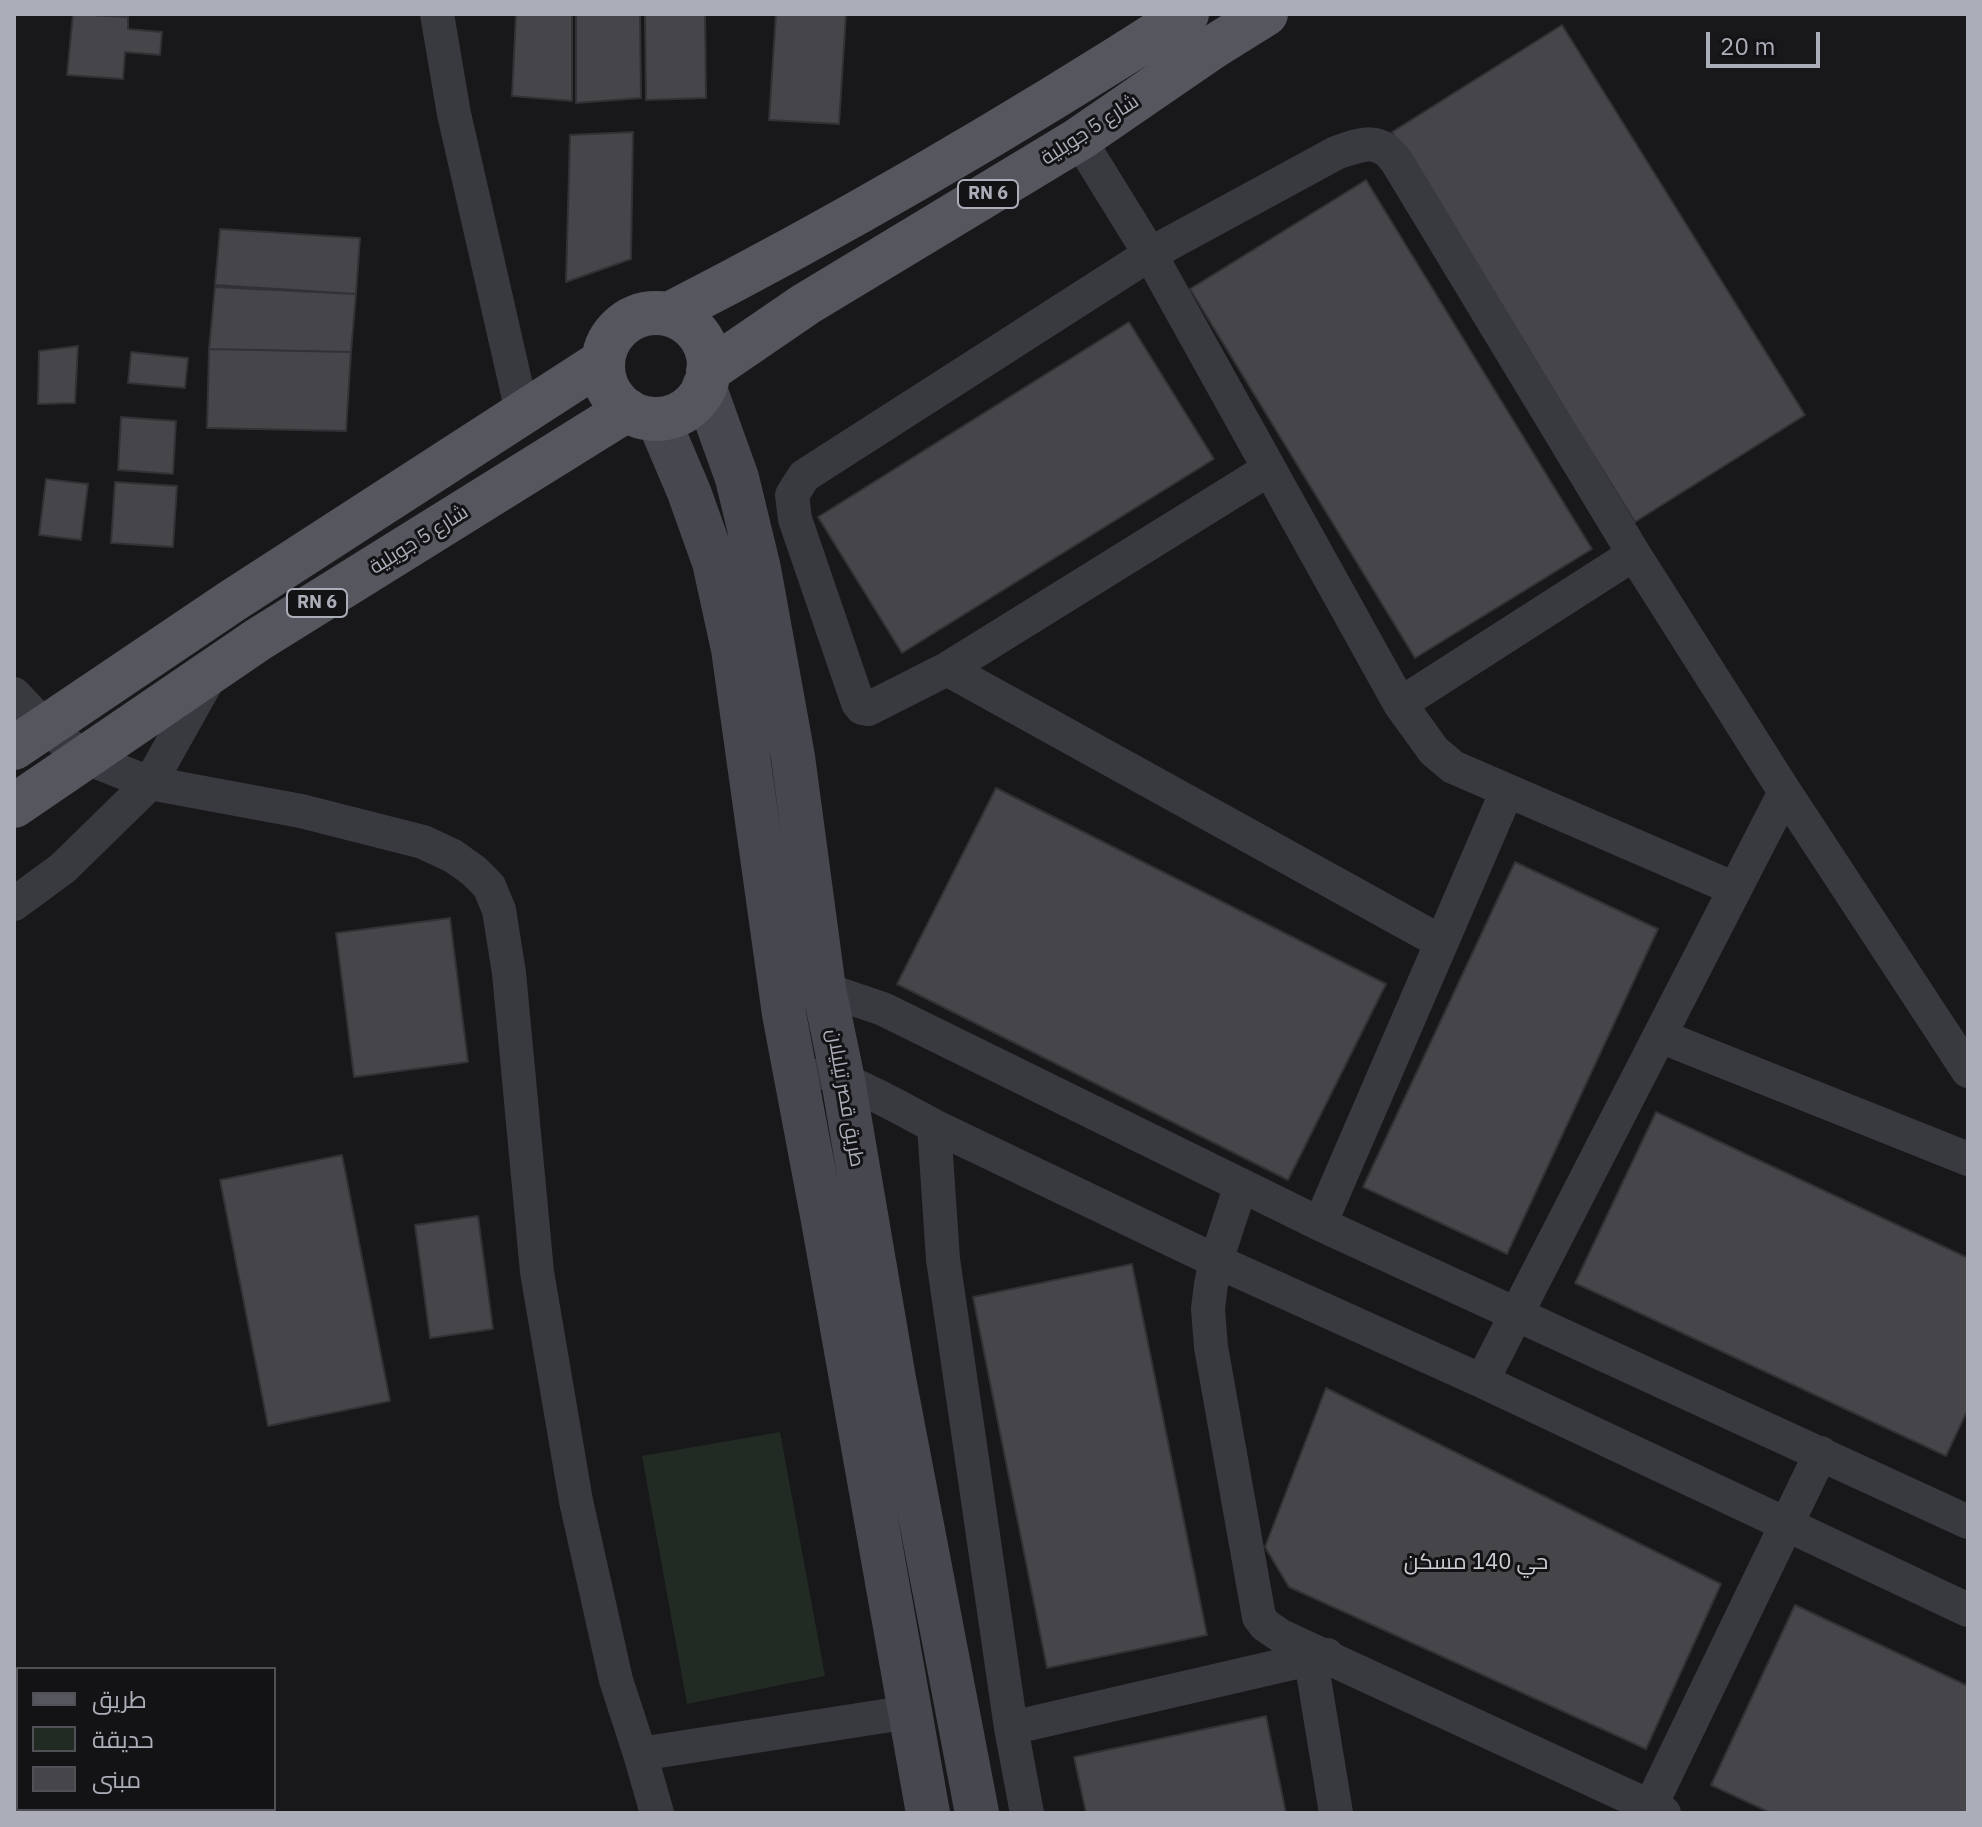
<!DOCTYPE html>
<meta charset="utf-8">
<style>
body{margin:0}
#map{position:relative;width:1982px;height:1827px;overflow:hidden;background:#18181a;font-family:"IBM Plex Sans",Cairo,sans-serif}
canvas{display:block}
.frame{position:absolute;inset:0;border:16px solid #abaeb9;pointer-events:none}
.legend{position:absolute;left:16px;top:1667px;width:260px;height:144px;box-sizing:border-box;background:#131315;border:2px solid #505157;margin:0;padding:10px 14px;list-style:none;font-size:24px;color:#abaeb9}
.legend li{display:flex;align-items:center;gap:16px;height:40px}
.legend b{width:40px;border:2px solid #505157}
.scale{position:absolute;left:1706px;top:32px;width:114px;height:36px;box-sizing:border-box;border:4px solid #abaeb9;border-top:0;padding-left:10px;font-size:24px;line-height:28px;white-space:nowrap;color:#abaeb9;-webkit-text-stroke:6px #131315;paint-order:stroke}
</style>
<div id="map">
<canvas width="1982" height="1827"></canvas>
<div class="frame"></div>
<ul class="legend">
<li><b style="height:10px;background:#55565e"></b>طريق</li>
<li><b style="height:22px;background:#222a24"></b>حديقة</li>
<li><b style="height:22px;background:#45454a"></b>مبنى</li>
</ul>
<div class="scale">20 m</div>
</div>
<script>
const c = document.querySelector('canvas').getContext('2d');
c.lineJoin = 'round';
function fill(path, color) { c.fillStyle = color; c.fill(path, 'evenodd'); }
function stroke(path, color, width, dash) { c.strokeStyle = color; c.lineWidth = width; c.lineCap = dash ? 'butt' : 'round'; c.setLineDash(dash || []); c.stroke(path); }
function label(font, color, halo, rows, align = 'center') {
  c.font = font + ' "IBM Plex Sans",Cairo,sans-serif'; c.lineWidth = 6; c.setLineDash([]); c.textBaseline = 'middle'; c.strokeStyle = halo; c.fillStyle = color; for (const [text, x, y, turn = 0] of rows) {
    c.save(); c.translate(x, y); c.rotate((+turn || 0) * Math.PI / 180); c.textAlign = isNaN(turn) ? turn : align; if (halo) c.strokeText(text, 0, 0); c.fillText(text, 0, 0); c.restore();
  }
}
fill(new Path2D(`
 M780,1432l45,244 -138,28 -45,-248z`), '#222a24');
const building = new Path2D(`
 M73,14l55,3v12l34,3 -2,23 -35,-3 -2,27 -56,-4z
 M516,14h56v87l-60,-5z
 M576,14h64l1,84 -65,5z
 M645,14h60l1,84 -60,2z
 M776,14h70l-7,110 -70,-4z
 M1562,25l243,390 -170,107 -243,-390z
 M633,132l-2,127 -65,23 4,-147z
 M1366,180l226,369 -177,109 -225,-369z
 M220,229l140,9 -4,56 -141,-9z
 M215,287l141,7 -5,58 -142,-3z
 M1129,322l85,137 -312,194 -84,-136z
 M78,346l-3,57 -37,1 1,-53z
 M209,349l142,3 -5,79 -139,-3z
 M131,352l57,6 -3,30 -57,-5z
 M121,417l55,4 -3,53 -55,-4z
 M46,479l42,5 -7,56 -42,-5z
 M115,482l62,4 -4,61 -62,-4z
 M996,788l390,196 -98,196 -391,-196z
 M1515,862l143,67 -151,325 -144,-67z
 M450,918l18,144 -114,15 -18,-144z
 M1656,1112l312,146v151l-22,47 -371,-173z
 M342,1155l48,246 -122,25 -48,-246z
 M478,1216l15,113 -63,9 -15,-113z
 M1132,1264l75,371 -160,33 -74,-371z
 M1326,1388l395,196 -75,165 -357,-162 -24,-40z
 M1795,1605l173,81v127h-197l-60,-28z
 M1266,1716l20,97h-200l-12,-56z`);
fill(building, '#45454a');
stroke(building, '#323236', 2);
stroke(new Path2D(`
 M437,14l17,100 68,298
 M1079,139l71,115 250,450 34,47 19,16 282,122
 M1269,469l-322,200 -79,40 -6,-1 -4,-5 -63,-184 -3,-24 12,-19 346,-222 186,-101c25,-9 44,-17 61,9l237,392 151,238 183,279
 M947,669l494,273
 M14,694l32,34 40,30 64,25 151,28 122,31 30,14 21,15 15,15 10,24 10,63 28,299 39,229 40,179 24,74 17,59
 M1400,704l234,-150
 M14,904l49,-36 87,-85 61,-109
 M803,984l21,5 59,20 437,215 648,298
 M1660,1036l308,123
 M825,1073c38,14 74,34 109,53l282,135 266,120 486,229
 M934,1126l9,133 68,469 16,85
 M1241,1185l-25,76 -5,23 -3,25 3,38 48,270 6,8 16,11 383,177
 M1320,1224l187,-433
 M1482,1381l303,-589
 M1311,1660l25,153
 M1011,1728l316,-73
 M640,1754l270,-42
 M1650,1807l171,-354`), '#393a3f', 34);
stroke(new Path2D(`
 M704,386l33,92 22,91 34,188 31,232 19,91 51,299 83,434
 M658,419l31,73 25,70 19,87 51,365 38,201 106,598`), '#47484f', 44);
stroke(new Path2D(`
 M603 366a53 53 0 1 1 106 0a53 53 0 1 1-106 0Z
 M669,314c178,-91 350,-192 518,-300
 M708,371l98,-67 273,-165 134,-92 53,-33
 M14,748l218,-147 371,-240
 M14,806l245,-167 368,-229`), '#55565e', 44);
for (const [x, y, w] of [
 [988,194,60],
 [317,603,60]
]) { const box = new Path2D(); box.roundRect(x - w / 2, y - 14, w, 28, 6); c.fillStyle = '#131315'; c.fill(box); stroke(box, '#abaeb9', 2); }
label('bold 18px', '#abaeb9', null, [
 ["RN 6",988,194],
 ["RN 6",317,603]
]);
label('20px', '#abaeb9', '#131315', [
 ["شارع 5 جويلية",1090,130,-33],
 ["شارع 5 جويلية",419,540,-32],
 ["طريق قصر تيليلان",845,1098,80]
]);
label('22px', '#ccced5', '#131315', [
 ["حي 140 مسكن",1476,1563]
]);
</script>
